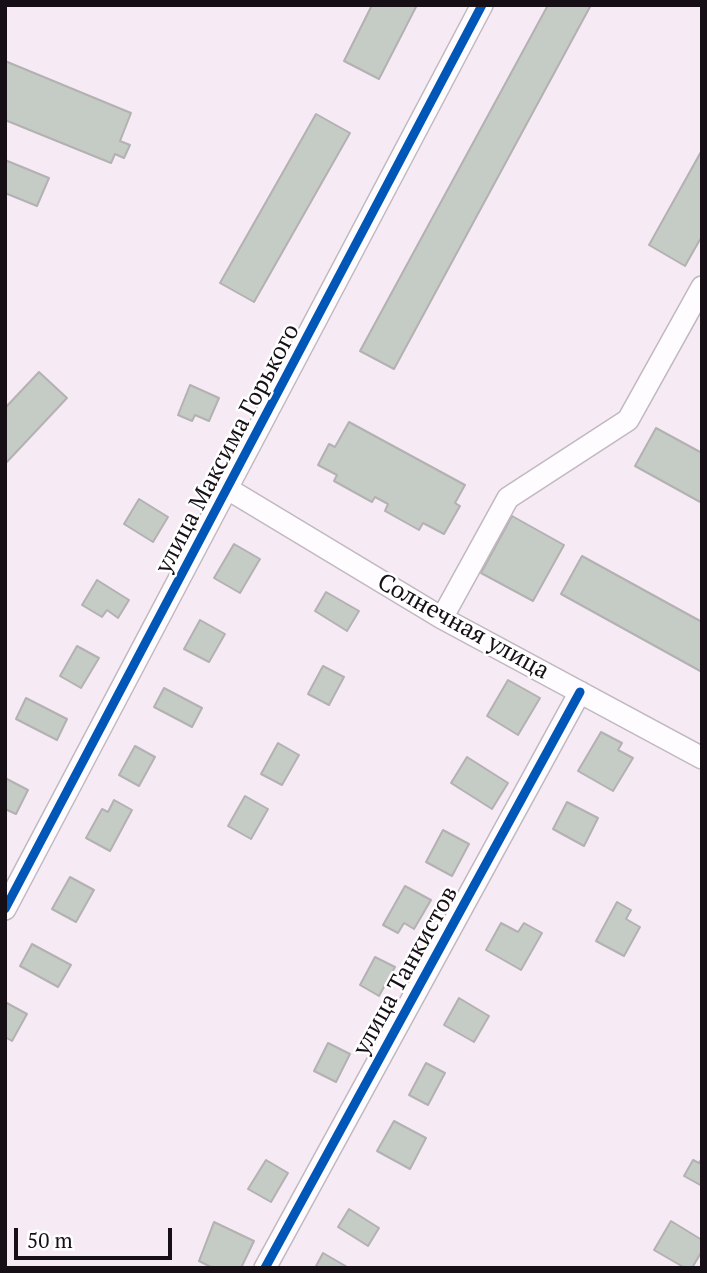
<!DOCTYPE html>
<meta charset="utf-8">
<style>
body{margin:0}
#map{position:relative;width:707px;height:1273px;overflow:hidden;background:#f6ebf5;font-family:"PT Serif",serif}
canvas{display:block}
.frame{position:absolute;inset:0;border:7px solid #161016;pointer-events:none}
.scale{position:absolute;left:14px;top:1228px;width:158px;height:32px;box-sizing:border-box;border:4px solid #161016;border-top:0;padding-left:9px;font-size:21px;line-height:24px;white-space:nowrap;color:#161016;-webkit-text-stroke:5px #fff;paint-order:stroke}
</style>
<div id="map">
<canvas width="707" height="1273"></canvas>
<div class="frame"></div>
<div class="scale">50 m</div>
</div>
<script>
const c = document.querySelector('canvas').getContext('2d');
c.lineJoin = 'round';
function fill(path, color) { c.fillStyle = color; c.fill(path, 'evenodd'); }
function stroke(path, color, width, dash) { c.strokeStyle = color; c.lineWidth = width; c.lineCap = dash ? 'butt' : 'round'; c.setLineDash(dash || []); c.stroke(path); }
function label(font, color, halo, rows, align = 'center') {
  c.font = font + ' "PT Serif",serif'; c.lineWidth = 5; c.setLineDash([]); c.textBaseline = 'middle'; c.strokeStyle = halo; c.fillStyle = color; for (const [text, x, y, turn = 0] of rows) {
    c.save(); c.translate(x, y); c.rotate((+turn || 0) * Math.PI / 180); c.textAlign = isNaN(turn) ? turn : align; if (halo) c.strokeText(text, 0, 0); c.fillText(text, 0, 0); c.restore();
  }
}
const building = new Path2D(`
 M372,5h45l-38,74 -35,-18z
 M548,5h43l-197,364 -34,-18z
 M5,61l126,52 -11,28 10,4 -6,13 -9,-4 -4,9 -106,-43z
 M316,114l34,19 -96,169 -34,-19z
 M702,150v86l-17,30 -36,-21z
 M5,160l44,18 -12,28 -32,-13z
 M39,372l28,26 -62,66v-56z
 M190,385l29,13 -10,23 -14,-6 -3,6 -14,-6z
 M349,422l116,63 -10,18 5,3 -16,28 -21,-11 -4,7 -34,-19 3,-7 -13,-7 -3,5 -38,-21 3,-6 -19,-10 11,-21 6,3z
 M656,428l46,25v50l-67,-37z
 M139,499l29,18 -15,25 -29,-18z
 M512,516l52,29 -31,56 -52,-28z
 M234,544l26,15 -20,34 -26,-15z
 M582,556l120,66v50l-141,-78z
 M97,580l32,20 -11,18 -11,-8 -5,7 -20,-12z
 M326,592l33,19 -12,20 -32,-20z
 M200,620l25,14 -16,28 -25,-13z
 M77,646l22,12 -18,30 -21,-12z
 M323,666l21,11 -15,28 -21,-11z
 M508,680l32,18 -22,37 -31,-19z
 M164,688l38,20 -10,19 -38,-20z
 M26,698l41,21 -10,21 -41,-21z
 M601,732l21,11 -4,7 15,8 -20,33 -35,-20z
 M278,743l21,12 -17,30 -21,-11z
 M135,746l20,11 -16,29 -20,-11z
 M467,757l41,26 -16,26 -41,-26z
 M5,778l23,12 -12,24 -11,-5z
 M245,796l23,13 -17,30 -23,-13z
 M114,800l18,10 -22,41 -24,-13 16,-29 6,3z
 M567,802l31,16 -14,28 -31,-17z
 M443,830l26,14 -17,32 -26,-14z
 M70,877l24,13 -18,32 -24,-13z
 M405,886l26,14 -17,29 -10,-6 -6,10 -15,-8z
 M617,902l14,8 -5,9 14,8 -16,29 -28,-15z
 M501,923l17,9 6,-9 18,10 -21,37 -35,-20z
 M32,944l39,21 -13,22 -38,-21z
 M375,957l20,10 -16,29 -19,-11z
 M459,998l30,18 -15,26 -30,-17z
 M5,1002l22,12 -15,27 -7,-4z
 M328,1043l22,11 -14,28 -22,-11z
 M426,1063l19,10 -17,32 -19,-10z
 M394,1121l32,17 -16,31 -33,-18z
 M702,1158v28l-18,-10 9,-16 6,3z
 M266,1160l22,13 -17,29 -23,-13z
 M349,1209l30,19 -11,18 -30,-19z
 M671,1221l31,19v11l-10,17h-7l-31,-18z
 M214,1222l40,19 -13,27h-28l-14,-7z
 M323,1253l26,15h-34z`);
fill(building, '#c5cbc5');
stroke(building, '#b3b1b2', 2);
const minor = new Path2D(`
 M228,489l214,129 260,140
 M442,618l66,-120 120,-78 74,-133
 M5,909l477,-904
 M265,1268l315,-576`);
stroke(minor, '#c1b8c0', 24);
stroke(minor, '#fefcfe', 21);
stroke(new Path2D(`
 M5,909l477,-904
 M265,1268l315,-576`), '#0057b8', 9);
label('24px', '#161016', '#fff', [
 ["улица Максима Горького",228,449,-62],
 ["Солнечная улица",463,627,29],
 ["улица Танкистов",406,971,-61]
]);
</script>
